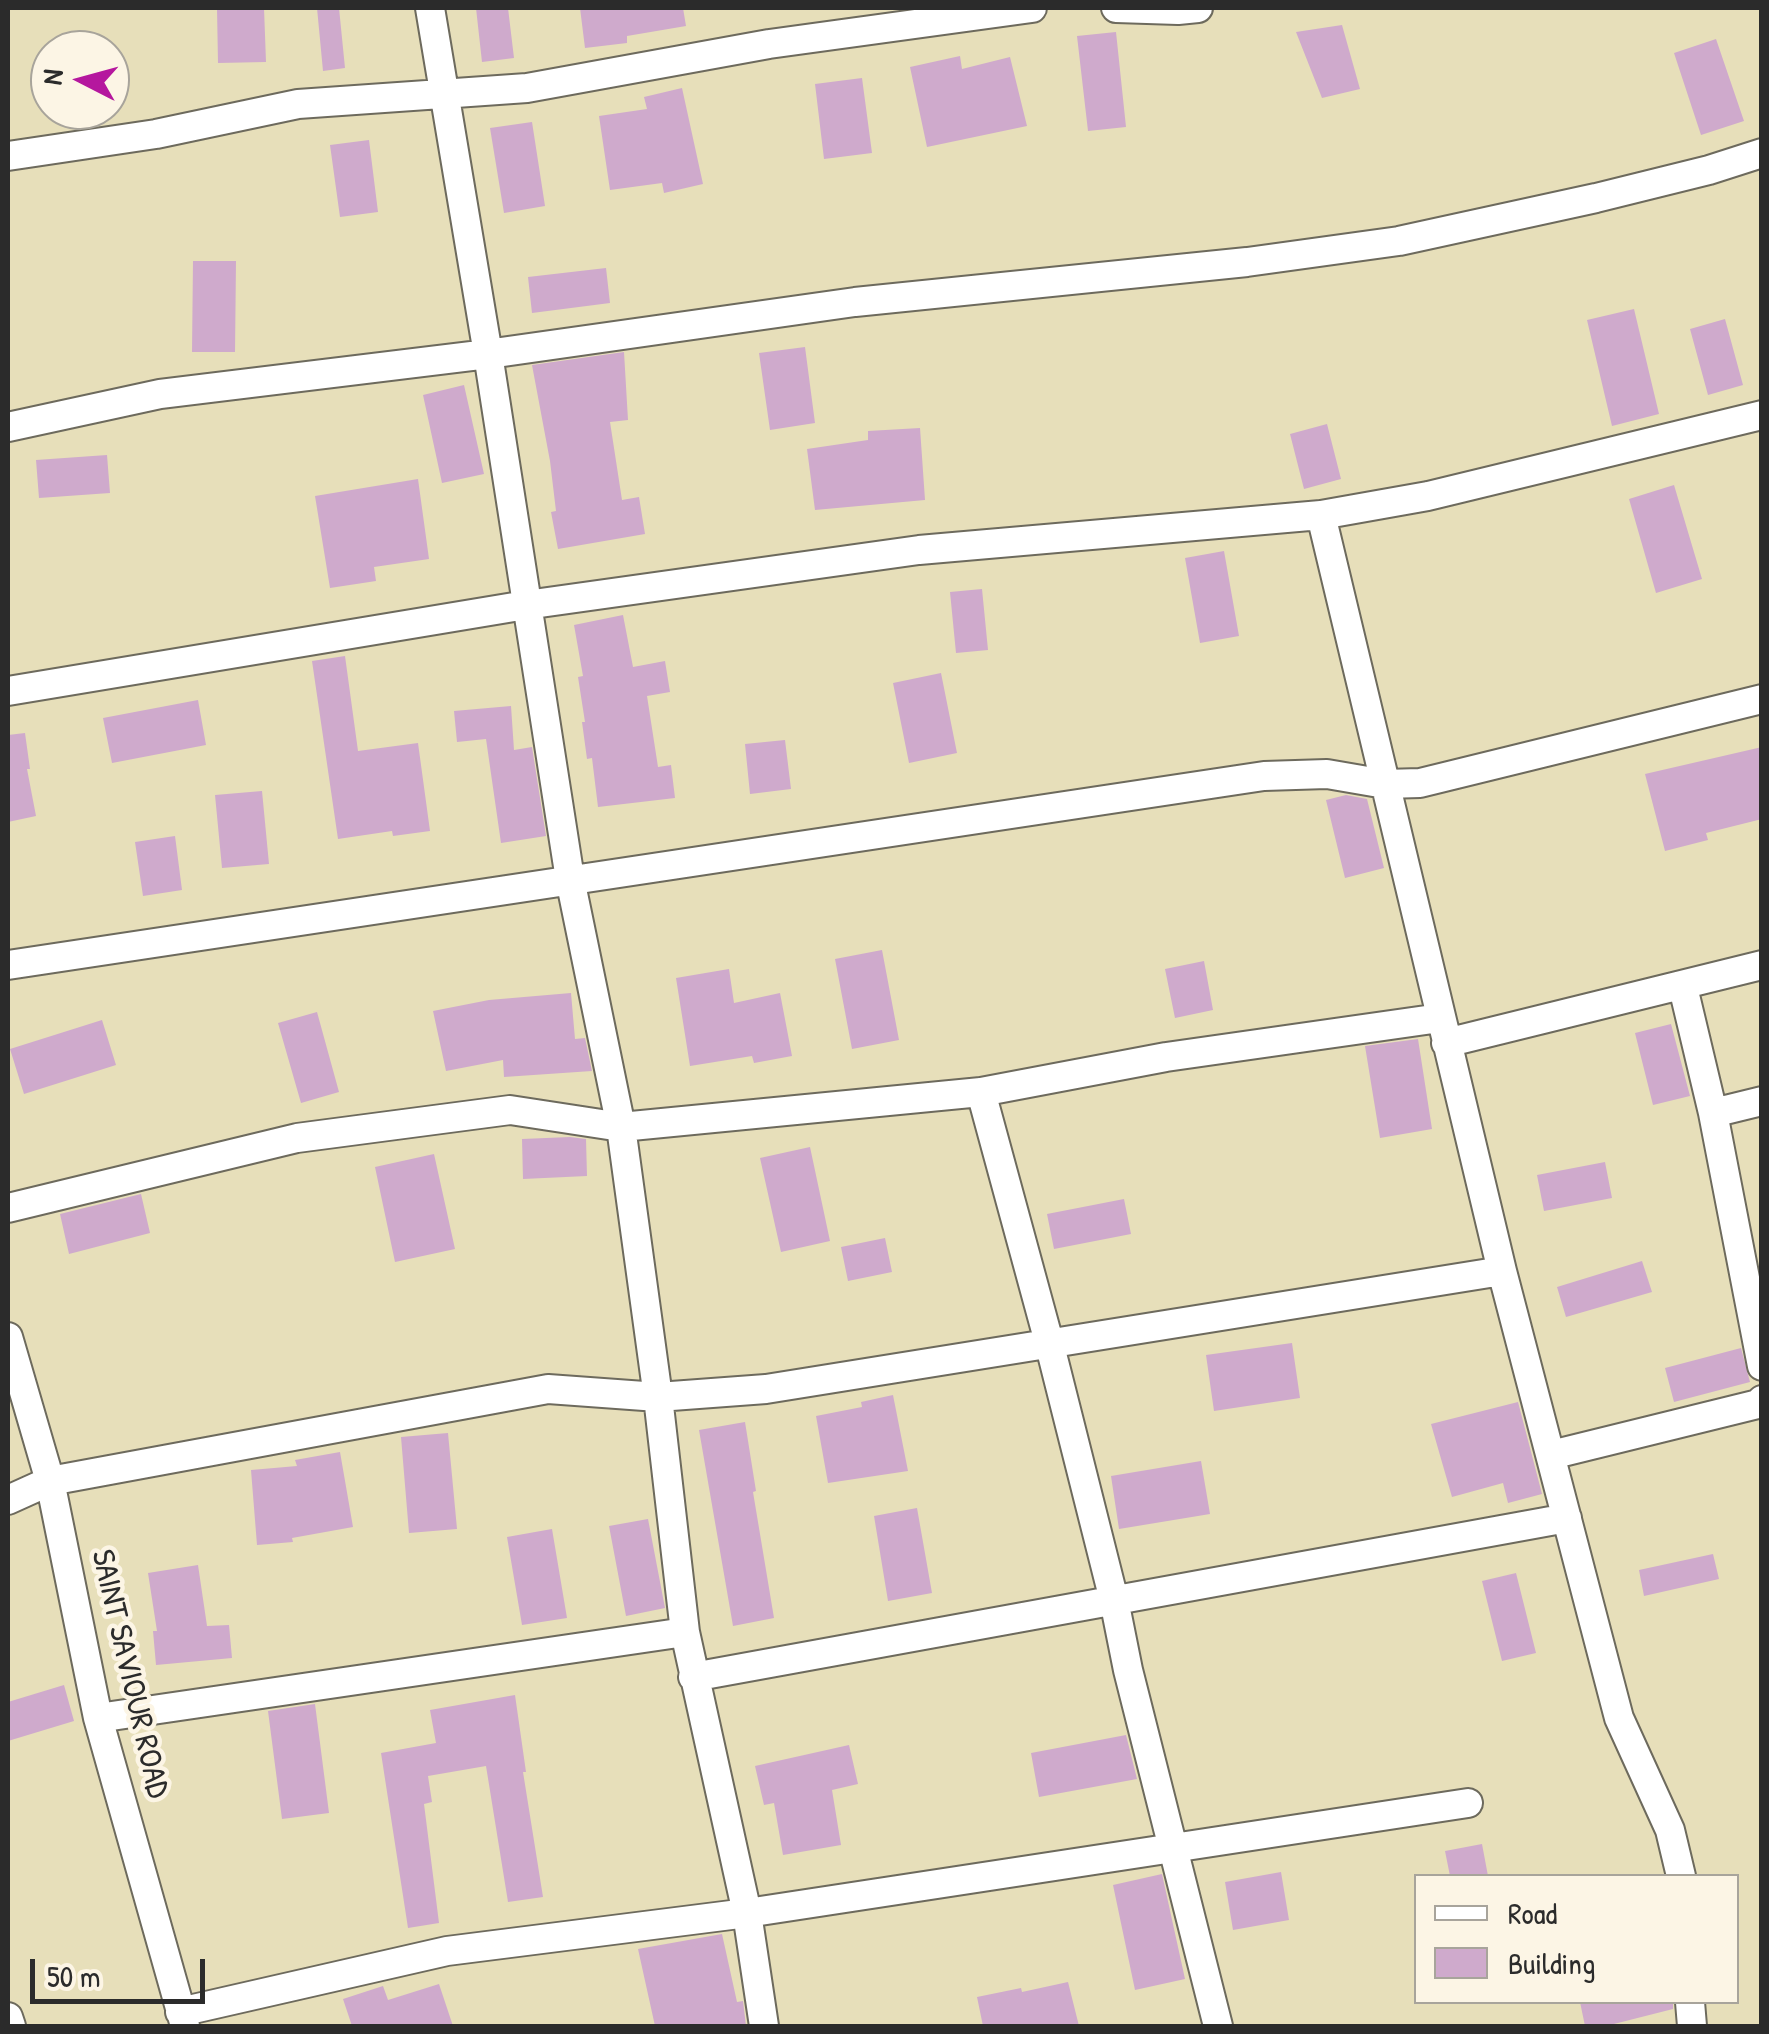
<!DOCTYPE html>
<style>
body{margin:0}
#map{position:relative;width:1769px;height:2034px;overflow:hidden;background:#e7dfba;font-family:"Patrick Hand",sans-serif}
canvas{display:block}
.frame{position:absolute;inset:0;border:10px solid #2b2b2b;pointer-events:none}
.legend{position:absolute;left:1414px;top:1874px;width:325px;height:130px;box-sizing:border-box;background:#fcf5e5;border:2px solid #a8a49b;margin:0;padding:12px 18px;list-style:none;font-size:30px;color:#2b2b2b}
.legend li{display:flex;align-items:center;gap:20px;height:50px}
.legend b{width:50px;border:2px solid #a8a49b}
.north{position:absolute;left:30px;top:30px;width:100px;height:100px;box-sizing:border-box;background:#fcf5e5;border:2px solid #a8a49b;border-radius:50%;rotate:276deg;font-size:28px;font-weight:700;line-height:40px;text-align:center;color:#2b2b2b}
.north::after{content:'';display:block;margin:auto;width:35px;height:45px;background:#b5179e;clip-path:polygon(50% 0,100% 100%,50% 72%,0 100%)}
.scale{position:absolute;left:30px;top:1959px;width:175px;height:45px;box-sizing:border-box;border:5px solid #2b2b2b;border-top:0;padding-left:12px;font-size:30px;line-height:35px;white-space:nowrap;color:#2b2b2b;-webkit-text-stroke:8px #fcf5e5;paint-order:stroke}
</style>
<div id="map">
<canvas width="1769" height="2034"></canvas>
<div class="frame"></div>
<ul class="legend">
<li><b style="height:12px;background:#fff"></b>Road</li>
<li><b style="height:28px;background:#cfaacc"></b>Building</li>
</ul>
<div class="north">N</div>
<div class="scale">50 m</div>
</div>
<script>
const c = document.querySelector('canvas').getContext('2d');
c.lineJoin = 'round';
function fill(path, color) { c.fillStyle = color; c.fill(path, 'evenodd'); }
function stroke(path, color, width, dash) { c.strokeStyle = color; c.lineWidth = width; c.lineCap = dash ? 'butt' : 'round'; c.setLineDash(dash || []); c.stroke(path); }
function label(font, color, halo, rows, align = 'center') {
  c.font = font + ' "Patrick Hand",sans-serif'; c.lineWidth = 9; c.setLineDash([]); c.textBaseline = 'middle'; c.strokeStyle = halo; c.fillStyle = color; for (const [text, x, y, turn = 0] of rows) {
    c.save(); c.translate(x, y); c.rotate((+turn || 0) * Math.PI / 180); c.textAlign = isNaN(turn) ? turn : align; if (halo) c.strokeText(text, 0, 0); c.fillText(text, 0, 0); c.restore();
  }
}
fill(new Path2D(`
 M217,8h47l2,54 -48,1z
 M317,8h22l6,60 -22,3z
 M476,8h32l6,50 -32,4z
 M580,8h103l3,18 -59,10v7l-42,5z
 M1342,25l18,64 -38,9 -26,-66z
 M1116,32l10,95 -38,4 -11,-95z
 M1716,39l28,82 -43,14 -27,-82z
 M960,56l2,13 48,-12 17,69 -100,21 -17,-80z
 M862,78l10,75 -48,6 -9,-75z
 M682,88l21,96 -39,9 -2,-10 -52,7 -11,-74 48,-7 -3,-12z
 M532,122l13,84 -41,7 -14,-85z
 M369,140l9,72 -38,5 -10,-72z
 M193,261h43l-1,91h-43z
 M606,268l4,35 -78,10 -4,-36z
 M1634,309l25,105 -47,12 -25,-106z
 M1725,319l18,66 -35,10 -18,-66z
 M805,347l10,76 -45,7 -11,-77z
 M624,352l4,68 -18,2 12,78 17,-3 6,37 -87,15 -7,-37 5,-1 -6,-50 -18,-96z
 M464,385l20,89 -42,9 -19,-88z
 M1327,424l14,55 -37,10 -14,-55z
 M920,428l5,72 -110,10 -8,-61 61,-9v-9z
 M107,455l3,38 -71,5 -3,-38z
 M418,479l11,80 -55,8 2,14 -46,7 -15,-92z
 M1674,485l28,94 -46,14 -27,-94z
 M1224,551l15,85 -39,7 -15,-85z
 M982,589l6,61 -32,3 -6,-61z
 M623,615l10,52 32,-6 5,31 -23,4 11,71 13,-2 4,33 -77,9 -6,-49 -5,1 -5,-37h3l-7,-45 5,-1 -9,-51z
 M345,656l13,95 60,-8 12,88 -37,5 -1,-5 -54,8 -26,-178z
 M941,673l16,80 -48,10 -16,-80z
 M198,700l8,45 -94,18 -9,-45z
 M511,706l3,44 18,-3 14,89 -45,7 -15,-104 -29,3 -3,-31z
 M25,733l5,36h-3l9,47 -28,6v-87z
 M785,740l6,49 -41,5 -5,-50z
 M1762,747v72l-56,14 2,7 -43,11 -20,-77z
 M262,791l7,73 -47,4 -7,-73z
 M1346,795l21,4 17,69 -39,10 -19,-78z
 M175,836l7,54 -39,6 -8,-54z
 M882,950l17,90 -47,9 -17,-90z
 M1204,961l9,49 -38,8 -10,-49z
 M729,969l5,34 46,-10 12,63 -38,7 -2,-7 -62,10 -14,-88z
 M571,993l4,46 10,-1 7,33 -88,6 -1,-17 -57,11 -13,-60 56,-11z
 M317,1012l22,80 -38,11 -23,-80z
 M102,1020l14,45 -92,29 -14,-45z
 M1671,1024l19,72 -37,9 -18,-72z
 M1418,1039l14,90 -52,9 -15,-92z
 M570,1137l16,2 1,37 -64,3 -1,-40z
 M810,1147l20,94 -49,11 -21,-94z
 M434,1154l21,95 -60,13 -20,-95z
 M1605,1162l7,36 -68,13 -7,-36z
 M141,1194l9,39 -81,21 -9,-40z
 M1124,1199l7,35 -77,15 -7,-35z
 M885,1238l7,34 -44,9 -7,-34z
 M1642,1261l10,31 -86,25 -9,-30z
 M1292,1343l8,55 -86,13 -8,-56z
 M1741,1348l9,34 -76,20 -9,-34z
 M893,1395l15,76 -80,12 -12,-67 46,-9 -1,-5z
 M1518,1402l24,92 -34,9 -5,-20 -51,14 -21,-73z
 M745,1422l11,69 -3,1 21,126 -41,8 -34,-196z
 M448,1433l9,96 -48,4 -8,-96z
 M340,1452l13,75 -61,11 1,4 -36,3 -6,-75 46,-4 -2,-6z
 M1201,1461l9,53 -91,15 -8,-53z
 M917,1508l15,85 -44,8 -14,-85z
 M648,1519l17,89 -39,8 -17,-90z
 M552,1529l15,89 -45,7 -15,-88z
 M1713,1554l6,25 -75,17 -5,-26z
 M198,1565l9,61 22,-1 3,33 -76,7 -3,-34h4l-9,-58z
 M1516,1573l20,80 -34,8 -20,-80z
 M64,1685l10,36 -66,20v-39z
 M515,1695l11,77h-3l20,125 -35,5 -22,-136 -58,10 4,26 -8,2 15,119 -31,5 -27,-175 55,-10 -6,-33z
 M315,1704l14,109 -47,6 -14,-108z
 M1126,1735l11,44 -98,18 -8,-44z
 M849,1745l9,39 -26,6 9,55 -58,10 -9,-52 -10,2 -9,-39z
 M1482,1844l6,32h-38l-5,-25z
 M1281,1872l8,48 -56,10 -8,-48z
 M1162,1874l23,105 -50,11 -22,-105z
 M722,1934l15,68 6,-1 3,25h-91l-17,-77z
 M1068,1982l11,44h-96l-6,-29 44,-9 1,4z
 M439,1984l14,42h-101l-9,-27 40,-13 5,14z
 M1580,2002h93v7l-67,17h-21z`), '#cfaacc');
const minor = new Path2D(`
 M430,8l58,346 82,525 51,248 37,270 27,235 62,281 17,113
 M1116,8l62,2 20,-2
 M8,156l148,-22 142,-30 229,-16 242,-44 263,-36
 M8,427l152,-33 328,-40 367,-52 392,-40 152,-21 197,-43 113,-28 53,-17
 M1321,515l181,756 117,447 51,112 11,46
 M8,691l518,-86 393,-55 402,-35 107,-19 334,-81
 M8,965l1256,-189 63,-2 58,10 35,-1 342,-84
 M1683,987l30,126 49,253
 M1446,1043l316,-78
 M981,1092l68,250 65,258 14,70 90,356
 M1713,1113l49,-12
 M8,1208l289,-70 213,-28 111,17 360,-35 185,-35 274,-39
 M8,1337l42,144 48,237 87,308
 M1551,1455l207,-51 4,-4
 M8,1500l42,-19 498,-92 110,8 108,-8 736,-118
 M693,1677l874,-159
 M98,1718l587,-86
 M1690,2002l2,24
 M180,2012l267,-61 300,-38 721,-110
 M8,2017l3,9`);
stroke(minor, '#6d6a5d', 32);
stroke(minor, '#fff', 28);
label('32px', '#2b2b2b', '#fcf5e5', [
 ["SAINT SAVIOUR ROAD",129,1674,77]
]);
</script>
